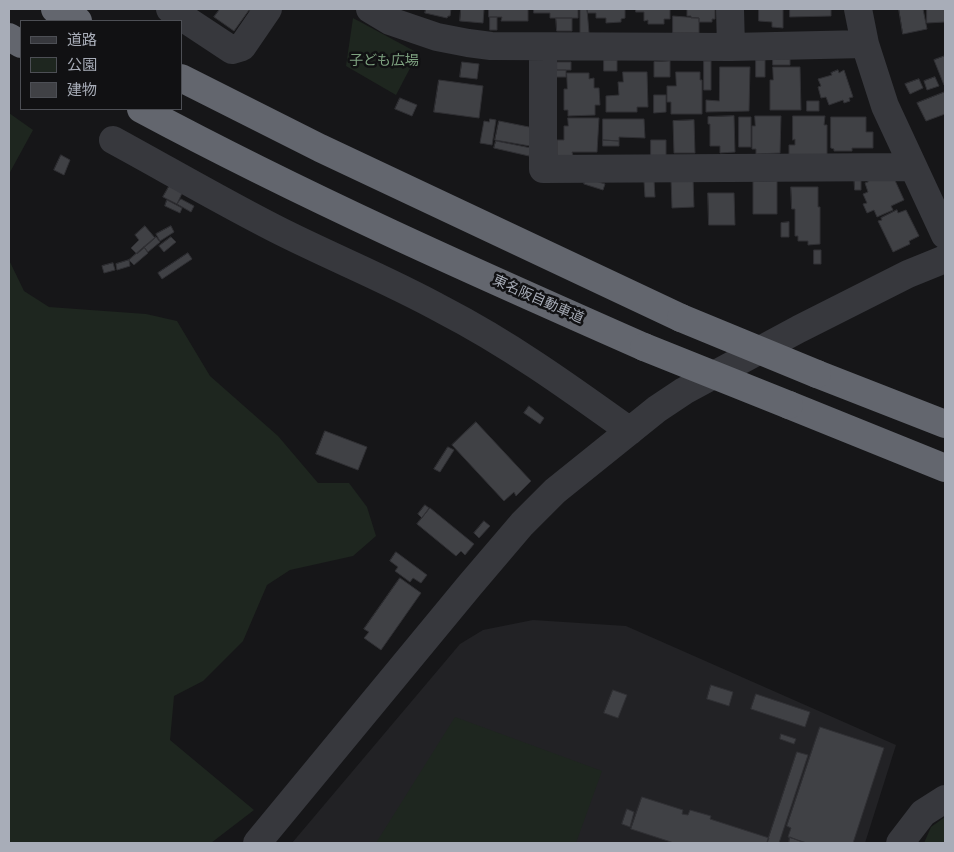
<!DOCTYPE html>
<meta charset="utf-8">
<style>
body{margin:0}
#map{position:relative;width:954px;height:852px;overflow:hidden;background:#161618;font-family:Poppins,"Noto Sans JP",sans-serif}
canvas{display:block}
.frame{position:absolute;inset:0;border:10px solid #a8adb8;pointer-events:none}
.legend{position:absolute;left:20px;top:20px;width:162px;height:90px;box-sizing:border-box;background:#111113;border:1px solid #4d4f55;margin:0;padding:6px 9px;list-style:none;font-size:15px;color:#a8adb8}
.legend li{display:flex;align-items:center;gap:10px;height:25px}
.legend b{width:25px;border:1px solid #4d4f55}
</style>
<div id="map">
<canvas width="954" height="852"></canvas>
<div class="frame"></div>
<ul class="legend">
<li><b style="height:6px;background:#37383d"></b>道路</li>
<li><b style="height:14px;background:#1e261f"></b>公園</li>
<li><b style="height:14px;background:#404145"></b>建物</li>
</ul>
</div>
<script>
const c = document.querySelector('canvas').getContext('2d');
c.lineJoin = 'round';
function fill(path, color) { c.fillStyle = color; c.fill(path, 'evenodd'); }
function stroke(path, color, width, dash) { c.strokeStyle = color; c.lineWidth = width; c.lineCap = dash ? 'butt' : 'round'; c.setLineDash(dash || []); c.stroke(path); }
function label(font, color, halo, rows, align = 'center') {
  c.font = font + ' Poppins,"Noto Sans JP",sans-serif'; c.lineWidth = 5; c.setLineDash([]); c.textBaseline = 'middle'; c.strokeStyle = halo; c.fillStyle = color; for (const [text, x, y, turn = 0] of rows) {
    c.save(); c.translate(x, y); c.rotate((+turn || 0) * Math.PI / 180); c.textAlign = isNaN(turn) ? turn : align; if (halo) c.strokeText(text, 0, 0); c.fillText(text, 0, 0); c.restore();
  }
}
fill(new Path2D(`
 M533,620l93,6 270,119 -31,98h-573l168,-199 23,-14z`), '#222225');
fill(new Path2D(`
 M353,18l65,35 -22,42 -50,-29z
 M9,113l24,17 -24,44z
 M9,260l15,31 25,16 97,7 31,7 33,55 68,60 40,47h31l18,24 9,29 -23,20 -63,14 -23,15 -24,56 -40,40 -29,15 -4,44 84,70 -43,33h-202z
 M455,717l147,54 -26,72h-200z
 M945,817v26h-21l7,-16z`), '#1e261f');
const building = new Path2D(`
 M220,9h33l-2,2 -2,-1 -15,21 -20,-14z
 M426,9h25l-1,7h-2l-1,2 -22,-5z
 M461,9h23l-1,14 -23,-2z
 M489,9h39v12h-27l1,-4h-13z
 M534,9h44v9h-28v-5h-16z
 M587,9h38v9l-4,1v3l-15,1v-5h-10v-5h-8z
 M587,9l2,24h-9v-23z
 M636,9h34v10h-6v5h-16v-4l-4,1v-9h-8z
 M681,9h34v10h-3v3h-13v-4h-8v-2h-4v-7z
 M759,9h24v19l-11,-1v-5l-13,-1z
 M790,9h41v7l-41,1z
 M899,9h24l4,20 -24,5z
 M927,9h18v13l-18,1z
 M673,16l26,2v15h-26z
 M490,17h7v13h-7z
 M556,18h16v13h-15z
 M945,56v28l-1,1 -10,-25z
 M773,59h17v6h-17z
 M604,60h13v11h-13z
 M756,60h9v17h-9z
 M670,61v16h-16v-15z
 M704,61h7v29h-7z
 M462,62l17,2 -2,15 -17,-2z
 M557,62h14v8h-14z
 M720,67h30l-1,44 -43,1v-12l13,1z
 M773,67h27l1,43h-31v-30h3z
 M552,70h14v7h-14z
 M838,70l1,3 5,-3 9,27 -4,1 1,3 -6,2 -1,-3 -14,5 -3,-8 -5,1 -3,-11 3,-1 -3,-7 14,-4 -1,-2z
 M623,72h24l1,35h-11v5h-31v-16l13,-1 -1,-13h5z
 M676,72h24v8h2v34h-31v-12h-4v-16h9z
 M567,73h22v6l5,-1v10h5l1,17h-5v10l-27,1v-6h-4v-21h3z
 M935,77l4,9 -12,4 -3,-9z
 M919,79l4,9 -13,6 -5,-10z
 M439,80l44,6 -4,32 -45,-6z
 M945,92v22l-19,7 -9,-18z
 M654,95h12v17l-12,1z
 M400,98l17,7 -5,11 -17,-7z
 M807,101h12v10h-12z
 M734,116l1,36 -15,1v-7h-10v-22h-2v-7z
 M755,116h26l-1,37 -24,1v-5h-4v-23h3z
 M793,116h32l-1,9h3v32h-38v-12h6v-6l-2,1z
 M739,117h12v30h-12z
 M831,117h35v15h7v16h-21v3h-18v-2l-3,-1z
 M568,118h31l-2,34h-25l1,4h-16v-16h7v-14h4z
 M490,119l6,1 -4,25 -12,-2 4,-22 5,1z
 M603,119h41l1,19 -26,-1v4l-16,-1z
 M694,120l1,33h-21l-1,-32z
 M499,121l35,7 -4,18 -35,-6z
 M603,140l16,1v5h-16z
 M651,140h15v18h-15z
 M496,141l35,7 -2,8 -35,-8z
 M61,155l9,5 -6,15 -10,-5z
 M854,175l7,1v14h-6z
 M866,176h27l11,24 -13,6 2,4 -16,7 -3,-7 -7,3 -4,-9 4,-1 -4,-9 5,-2 -3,-9 3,-1z
 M586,178l19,6 -2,6 -19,-6z
 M693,178l1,29 -22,1 -1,-29z
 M654,180l1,17h-10l-1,-16z
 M777,181v33h-24v-32z
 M171,183l13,6 -7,15 -14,-7z
 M791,187h27v20h2v37l-12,1v-4h-10v-5h-3v-27h-3z
 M708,193h26l1,32h-26z
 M181,199l13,7 -3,6 -14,-8z
 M167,200l15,8 -2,5 -15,-7z
 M897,210l1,3 8,-3 13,26 -10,5 1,3 -17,8 -15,-31 4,-1 -1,-2z
 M789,222v15h-8v-14z
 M145,226l10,12 -18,16 -6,-6 8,-8 -4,-5z
 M171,226l3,6 -14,9 -4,-7z
 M156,237l4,5 -12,10 -4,-5z
 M171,237l5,5 -12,10 -5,-6z
 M144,247l4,6 -14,12 -5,-5z
 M814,250h7v14h-7z
 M188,253l4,6 -30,20 -4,-6z
 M129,260l1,6 -13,4 -1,-6z
 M113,263l2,7 -11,3 -2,-7z
 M529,406l15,12 -4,6 -16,-11z
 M476,422l55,59 -15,15 -2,-4 -10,9 -52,-56z
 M325,431l42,16 -9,23 -42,-16z
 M448,447l6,3 -14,22 -6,-3z
 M425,505l4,3 -7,10 -4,-4z
 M430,508l44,36 -9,11 -4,-4 -5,5 -39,-32z
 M484,521l6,5 -11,12 -5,-5z
 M396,552l31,23 -6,8 -8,-5 -3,4 -15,-11 3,-4 -8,-6z
 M400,578l21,15 -40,57 -17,-12 5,-6 -5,-3z
 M711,685l22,7 -4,14 -22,-7z
 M613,690l14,5 -9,23 -14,-5z
 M756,694l54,18 -5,15 -54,-18z
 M820,727l64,21 -31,95h-46l-19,-6 3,-9 -4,-2z
 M781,734l15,5 -2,5 -14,-5z
 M797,752l11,3 -29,88h-12z
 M642,797l41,13 -1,4 6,1 2,-5 21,6 -1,3 59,19 -2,5h-93l-43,-14z
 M627,809l7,3 -4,15 -8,-3z
 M790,837l12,5v1h-13z`);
fill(building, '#404145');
stroke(building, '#303034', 1);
stroke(new Path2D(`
 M170,9l62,41 10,-3 26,-38
 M370,9l20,12 47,16 31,6 23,3 240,1 134,-3
 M730,9l1,38
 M858,9l7,35 20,62 60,129
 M543,47v122l370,-2
 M113,140c55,30 108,61 163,89 55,28 113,51 167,81 66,34 127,78 187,121
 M257,843l213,-258 52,-61 33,-33 102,-82 27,-18 115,-62 109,-55 37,-15
 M900,843l23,-30 22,-14`), '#37383d', 28);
stroke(new Path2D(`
 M55,9l23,12
 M9,37l12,7
 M181,78l139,70 361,170
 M141,109c164,88 333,163 503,238
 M817,374l128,50
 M789,405l156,63`), '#63666e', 28);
stroke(new Path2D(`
 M681,318l136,56
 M644,347l145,58`), '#63666e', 28);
label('14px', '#7fa381', '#111113', [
 ["子ども広場",384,61]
]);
label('14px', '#a8adb8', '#111113', [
 ["東名阪自動車道",538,300,24]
]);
</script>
